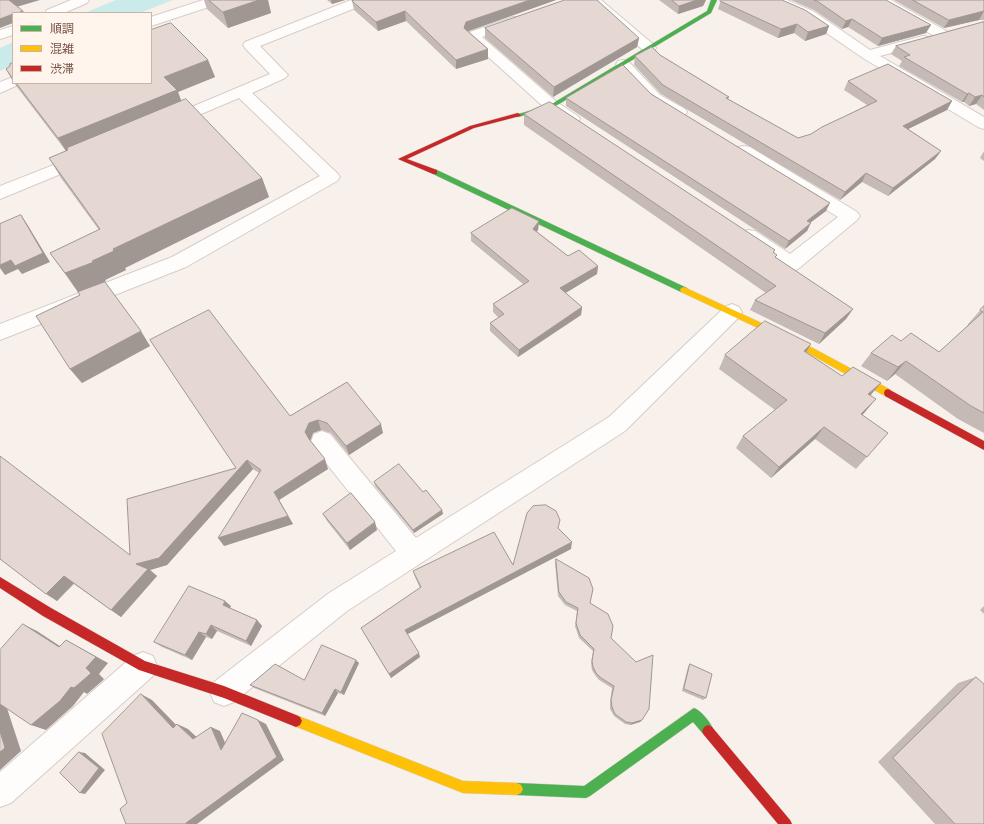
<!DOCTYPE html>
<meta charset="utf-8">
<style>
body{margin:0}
#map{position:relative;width:984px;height:824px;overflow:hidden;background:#f8f1eb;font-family:"Nunito Sans","Noto Sans JP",sans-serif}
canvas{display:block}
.legend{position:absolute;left:12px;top:12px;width:140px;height:72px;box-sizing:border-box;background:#fff5ec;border:1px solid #c9b4aa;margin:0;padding:5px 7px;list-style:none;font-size:12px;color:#785348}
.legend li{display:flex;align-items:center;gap:8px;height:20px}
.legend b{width:20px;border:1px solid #c9b4aa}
</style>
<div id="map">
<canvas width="984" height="824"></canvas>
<ul class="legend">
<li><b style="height:5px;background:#4caf50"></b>順調</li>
<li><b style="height:5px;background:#ffc107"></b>混雑</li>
<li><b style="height:5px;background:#c62828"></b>渋滞</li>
</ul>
</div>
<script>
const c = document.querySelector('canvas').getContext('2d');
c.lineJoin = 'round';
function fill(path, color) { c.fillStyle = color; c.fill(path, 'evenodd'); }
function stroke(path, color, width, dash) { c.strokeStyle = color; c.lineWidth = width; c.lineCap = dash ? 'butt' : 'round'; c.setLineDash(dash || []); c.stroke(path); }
fill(new Path2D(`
 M116,0h57l-33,13h-56z
 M13,42v23l-13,6v-23z`), '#cbebea');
const street = new Path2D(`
 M71,0h18l-2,3 -23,10h-19l2,-3z
 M203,0h20l-2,3 -70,23v-9z
 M351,0h19l-2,3 -108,43 28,29 -3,3 -33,15 85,80 3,4 -3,4 -151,86 -186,73v-16l172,-67 148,-81 -81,-78 -64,27 -6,2 -6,-2 -2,-3 2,-3 107,-45 -25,-26 -2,-3 2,-3z
 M586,0h15l53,45 2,3 -2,3 -5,1 -5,-1z
 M769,0h18l26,11 57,39 53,-14 5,1 2,3 -2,3 -48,13 104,61v12l-6,-2 -115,-69 -60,-41 -32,-14z
 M874,0h17l57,32 2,3 -2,3 -5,1 -5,-1 -62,-35z
 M513,17l5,1 2,3 -2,3 -36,13 76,66 20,13 2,3 -2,3 -6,2 -6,-2 -20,-13 -81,-73 2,-3z
 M13,26v9l-13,4v-9z
 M623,60l5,1 32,34 25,14 2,3 -2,3c-22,6 -58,-35 -69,-51l2,-3z
 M13,77v6h7l-2,2 -18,8v-11z
 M744,146l6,1 107,65 3,4 -3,4 -59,49 -7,2 -7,-2 -41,-28 -3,-5 3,-5 6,-1 6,1 35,23 48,-37 -100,-62 -2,-4 2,-4z
 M84,153l6,1 2,4 -2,4 -90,37v-13z
 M732,304l7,3 3,5 -3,5 -114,114 -278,180 -113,91 -10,4 -10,-4 -4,-10 4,-10 115,-89 67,-42 -82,-103 -3,-7 3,-7 8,-3 8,3 86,104 193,-121 116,-110z
 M143,652l10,4 4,10 -4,10 -142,127 -11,4v-35l133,-116z`);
const fast = new Path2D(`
 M711,0h6l-6,13 -157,94 -36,10 -3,-2 35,-10 157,-94z
 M433,170h4l250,118 1,2 -1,2h-6l-248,-118z
 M694,708c8,3 17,15 20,23l-2,4 -4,2 -4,-2 -11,-13 -103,74 -4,2 -69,-3 -4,-2 -2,-4 2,-4 4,-2 67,3z`);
const slow = new Path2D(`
 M684,287l112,52 95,51 1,3 -1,3h-6l-95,-53 -109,-51 -1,-2 1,-2z
 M296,715l167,66 54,2 4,2 2,4 -2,4 -4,2 -54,-2 -171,-68 -2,-4 2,-4z`);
const jam = new Path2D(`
 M518,113l3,2 -1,1 -46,12 -67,31 30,11v4h-4l-35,-15 72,-33z
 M888,389l96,52v9l-99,-54 -1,-3 1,-3z
 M0,577l51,31 94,53 79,25 72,29 4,2 2,4 -2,4 -4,2 -72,-29 -85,-28 -96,-54 -43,-28z
 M708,725l4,2 78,93 2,4h-14l-74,-89 -2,-4 2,-4z`);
stroke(street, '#d6ccc8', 2);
stroke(fast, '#d7ccc7', 1);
stroke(slow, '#d7ccc7', 1);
stroke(jam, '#d7ccc7', 1);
fill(street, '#fefdfc');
fill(fast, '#4caf50');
fill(slow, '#ffc107');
fill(jam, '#c62828');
fill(new Path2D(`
 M204,0h64l3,13 -43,15 -21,-19z
 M327,0h18l-13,4z
 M355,0h201l-88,31 20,18v10l-32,10 -50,-48 -28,10 -24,-21 -2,-9z
 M659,0h47l-3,6 -25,8z
 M721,0l108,26 -3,8 -21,7 -11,-8 -16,5 -60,-29z
 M791,0h95l40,33 -48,13 -30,-19 -6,2 -28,-19z
 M894,0h90v20h-5l-35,8z
 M984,22v88l-8,-6 -7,2 -5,-4h-2l-63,-36 3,-5 -11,-7 5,-8z
 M485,28l154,10 -2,9 -84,50 -68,-59z
 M660,55l69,42 -1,2 70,39 13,-4 56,-29 -23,-15 4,-9 104,20 -5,9 -39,19 33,22 -6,8 -47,37 -26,-14 -22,18 -179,-106 -27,-29 1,-9z
 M208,60l7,17 -37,15 3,9 81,77 7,19 -144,71 1,2 -21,10 1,1 -1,1 45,64 -68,37 -12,-14 10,-74 -30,-42 49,-23 -38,-52 -12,-20 17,-7 -49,-64 -3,-4h137z
 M13,63v19l-7,-13 4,-3z
 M651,94l175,117 -16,12 -3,8 -22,18 -219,-143v-8z
 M524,114l251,136 -1,2 2,6 77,51 -7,10 -27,25 -69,-34 5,-10 11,-7 -242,-168z
 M984,151v10l-4,-3z
 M539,221l-1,9 -1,2 31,24 30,10 -1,8 -32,19 17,14 -1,8 -63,42 -28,-26v-8l9,-5 -6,-6v-8l30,-20 -52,-43v-8z
 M984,306v127l-26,-14 -63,-45 -8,7 -26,-15 10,-13 30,-12 38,11 29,-27v-1z
 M806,352l64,44 -5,16 -3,3 26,18 -32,36 -41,-30 -44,39 -35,-30 7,-12 32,-26 -56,-41 6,-14z
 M347,382l36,51 -34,22 -18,-22 -10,-3 -8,3 -3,8 18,28 -49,31 14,24 -69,22 35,-73 -6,-4 -86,96 -17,5 7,6 -36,41 -47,-33 -17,17 -57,-42 130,-4 106,-87 54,-52z
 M374,482l49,10 19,18 1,4 -29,19 -39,-47z
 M323,514l54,16 -27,20 -23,-29z
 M558,528l13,21 -164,85 13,23 -29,21 -30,-50 59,-40 -5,-11 -2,-6 100,-6z
 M556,559l34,44 21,35 31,82 -2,2 -10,3 -5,-1 -11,-8 -4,-7v-7l2,-14 -13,-8 -4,-5 -3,-5 -1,-7 2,-12 -14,-13 -4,-12 2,-15 -12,-6 -7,-9 -3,-33z
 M231,606l-1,2 27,12 5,6 -11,20 -34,-15 -5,8 -6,-2 -14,23 -30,-13 -8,-5z
 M984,606v8l-4,-4z
 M359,663l-15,32 -6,-2 -13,23 -71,-28 -4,-3 54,-5z
 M690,664l16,34 -3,2 -21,-9 6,-24z
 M976,677l8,147h-49l-57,-62 80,-79z`), '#c5bab5');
fill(new Path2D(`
 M9,0h31l-27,8z
 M259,0h9l3,13 -43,15 -5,-16z
 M331,0h14l-13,4z
 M530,0h26l-90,32 -2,-4 2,-6z
 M697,0h9l-3,6 -25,8 1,-8z
 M23,11l2,2h-8z
 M405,11l1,10 -28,10 -2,-9z
 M984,11l-5,9 -35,8 5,-8z
 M13,14v9l-13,5v-9z
 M852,19l-4,8 -6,2 4,-8z
 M797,24l-3,9 -16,5 3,-9z
 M931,25l-5,8 -48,13 4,-8z
 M829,26l-3,8 -21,7 3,-9z
 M639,38l-2,9 -84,50 1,-10z
 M488,49v10l-32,10v-9z
 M208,60l7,17 -37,15 6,16 -117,40 4,7 -2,1 -11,-18 106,-61z
 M969,93l-5,9h-2l5,-8z
 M982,95l-6,9 -7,2 6,-9z
 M952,101l-5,9 -49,24 5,-8z
 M941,151l-6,8 -47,37 5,-8z
 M866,173l-4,9 -22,18 5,-8z
 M262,178l7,19 -144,71 1,2 -21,10 1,1 -28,11 -13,-19 27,-12 21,-12z
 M830,203l-4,8 -23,17 4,-7z
 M21,215l6,9 23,38 -28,12 -4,-5 -13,6 -5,-7v-3l11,-5z
 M539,221l-1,9 -6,7 1,-8z
 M811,223l-4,8 -22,18 4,-8z
 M598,266l-1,8 -38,23 1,-9z
 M582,307l-1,8 -63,42 1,-7z
 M853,309l-7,10 -27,25 6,-11z
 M141,331l9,15 -68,37 -12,-14z
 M811,344l-8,14 1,-7z
 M906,361l-11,13 -8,7 11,-14z
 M881,383l-11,13 -2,-2z
 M876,399l-11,13 -14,15 10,-13z
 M318,420l3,10 -8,3 -3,9 -5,-10 4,-9z
 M381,424l2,9 -34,22 -3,-9z
 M824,427l-9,12 -44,39 8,-11z
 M325,459l3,10 -49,31 14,24 -69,22 -6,-8 56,-46z
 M247,460l6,9 -86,96 -17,5 7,6 -36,41 -10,-7 25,-46z
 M442,510l1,4 -29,19 -1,-3z
 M375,522l2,8 -27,20 -3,-7z
 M572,542l-1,7 -165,86 -1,-5z
 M64,576l10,7 -17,18 -11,-7z
 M225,601l6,5 -2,4 -6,-5z
 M257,620l5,6 -11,20 -5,-5z
 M23,624l14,7 35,23 -13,-7z
 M211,625l6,6 -5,8 -6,-5z
 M199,632l7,5 -14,23 -7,-5z
 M66,640l42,23 -9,11 5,5 -3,3 -14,12 -3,-2 -11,14 -27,24 -15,-5 55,-57z
 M419,653l1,4 -29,21 -2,-4z
 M356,660l3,3 -15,32 -3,-3z
 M335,689l3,4 -13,23 -3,-3z
 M141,694l11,6 31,32 -10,-4z
 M0,700l5,2 16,49 -21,19z
 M258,720l8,4 18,36 -87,64h-11v-1z
 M642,720l-2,2 -10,3 2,-2z
 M177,724l11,5 15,14 -10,-4z
 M211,727l9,4 10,23 -9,-4z
 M79,752l6,1 20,17 -20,24 -5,-1z`), '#a09793');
const building = new Path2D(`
 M0,0h11h-2l14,11 -6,2h-4v1l-13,5z
 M209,0h50l-36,12z
 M355,0h175l-64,22 -2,6 24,21 -32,11 -51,-49 -29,11 -24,-21z
 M565,0h32l42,38 -85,49 -69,-59z
 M672,0h25l-18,6z
 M721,0h61l23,10 24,16 -21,6 -11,-8 -16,5 -61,-28z
 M814,0h72l45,25 -49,13 -30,-19 -6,2 -29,-20z
 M913,0h71v11l-35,9z
 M984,22v75l-2,-2 -7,2 -6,-4 -2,1 -63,-37 6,-2 -14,-9z
 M171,23l37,37 -44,17 13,13 -119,48 -42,-55h135v-53z
 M652,47l8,8 69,42 -3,1 72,40 13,-4 11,-7 55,-26 -29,-20 40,-17 64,37 -49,25 38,25 -48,37 -27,-15 -21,19 -182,-107 -28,-29z
 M13,63v16l-7,-10 4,-3v-2z
 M623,65l28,29 179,109 -23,18 4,2 -22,18 -223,-143z
 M186,99l76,79 -149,71 1,2 -22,10 2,1 -29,11 -15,-20 50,-24 -51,-71 19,-8 -1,-2z
 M550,102l225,148 -2,2 4,3 -2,2 78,52 -28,24 -70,-33 21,-14 -252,-172z
 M512,208l27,13 -6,8 35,27 11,-6 19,16 -38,22 22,19 -63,43 -29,-27 14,-9 -11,-10 36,-23 -58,-48z
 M21,215l22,38 -28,13 -4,-6 -11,5v-41z
 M105,282l36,49 -71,38 -34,-53 44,-21 -2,-3z
 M984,306v107l-13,-7 -65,-45 -8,6 -27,-14 21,-18 9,6 10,-8 28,19 44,-40 -3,-2z
 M209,310l81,106 57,-34 34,42 -35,22 -19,-23 -9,-3 -9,3 -4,9 4,7 16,20 -51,33 14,24 -70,22 43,-68 -14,-10 -88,98 -23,6 12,5 -37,41 -47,-34 -18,18 -46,-35v-103l130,99 -3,-56 109,-31 -86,-128z
 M765,321l46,23 -7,7 38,25 11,-9 28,16 -13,11 8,5 -15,15 27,19 -21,24 -43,-30 -45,40 -36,-31 44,-36 -62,-45z
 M399,464l24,28 3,-2 16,20 -29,20 -39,-48z
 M351,493l24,29 -28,21 -24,-29z
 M546,505l10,6 4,9 -2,8 14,14 -167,88 14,23 -30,21 -28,-46 60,-41 -8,-16 81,-39 19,33 14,-52 6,-7z
 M556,559l33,19 4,11 -3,14 18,11 5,12 -2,12 25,24 17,-7 -4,54 -7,11 -10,3 -6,-1 -11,-8 -3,-7 -1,-7 3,-14 -13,-8 -5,-5 -3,-6 -1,-6 2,-12 -14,-14 -4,-12 2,-15 -12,-6 -7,-10z
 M189,586l36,15 -2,4 34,15 -11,21 -35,-16 -5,9 -7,-2 -14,23 -31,-13z
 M23,624l36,23 7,-7 30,17 -10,11 5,5 -3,3 -14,12 -3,-1 -11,14 -29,24 -31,-21v-54z
 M322,645l34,15 -15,32 -6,-3 -13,24 -72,-28 25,-21 29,16z
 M690,664l22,10 -6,24 -22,-9z
 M976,677l8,7v140h-29l-62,-66z
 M141,694l32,34 4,-4 16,15 18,-12 10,23 21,-37 16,7 19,37 -91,66v1h-60l-6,-15 7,-6 -25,-69z
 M0,731l5,17 -5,4z
 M79,752l20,16 -19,25 -20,-20z`);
fill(building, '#e5d8d2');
stroke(building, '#a09793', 1);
</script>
